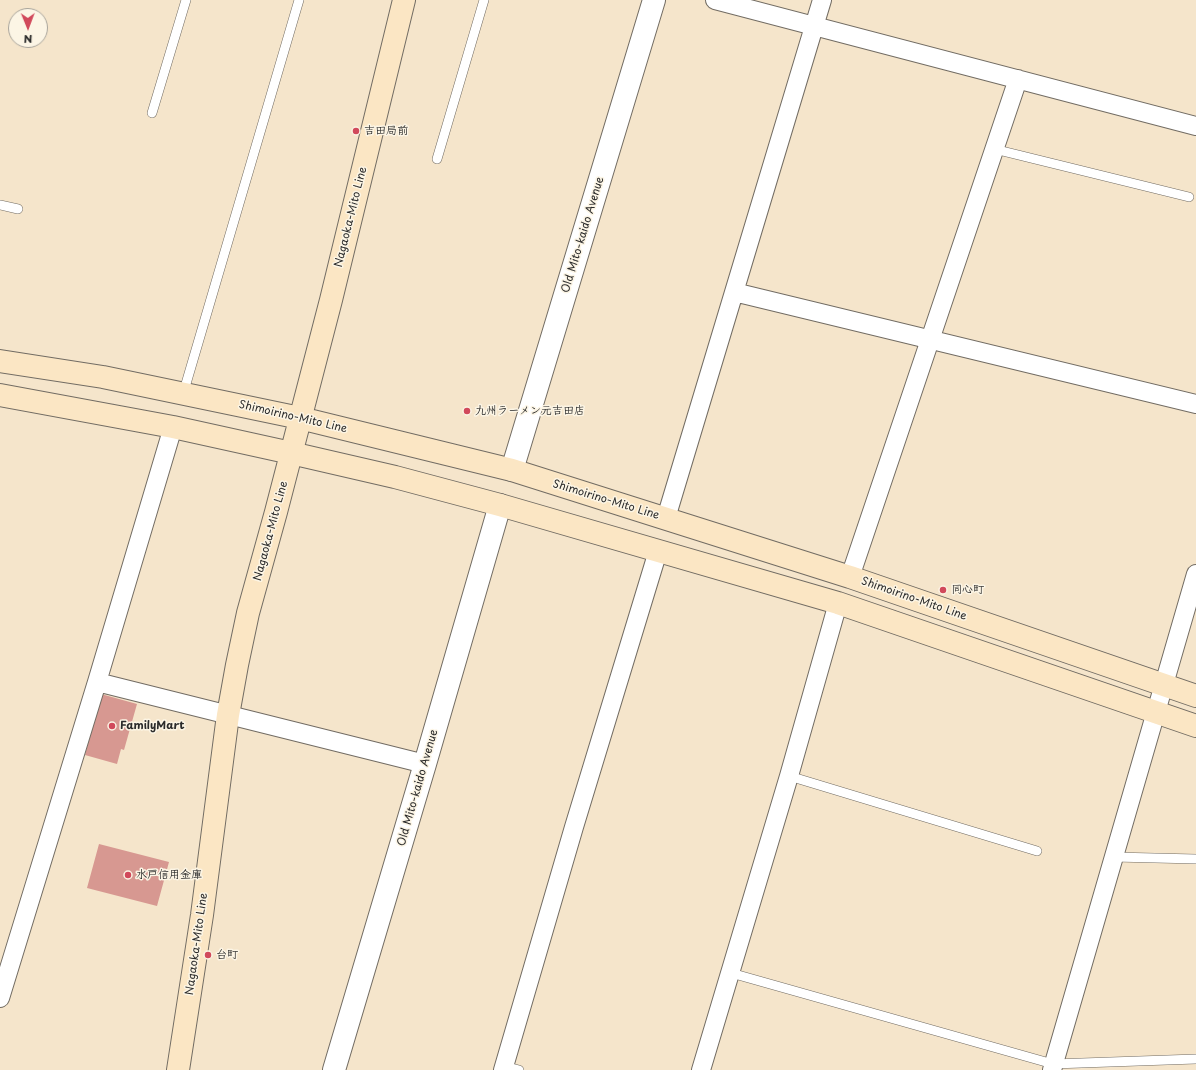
<!DOCTYPE html>
<meta charset="utf-8">
<style>
body{margin:0}
#map{position:relative;width:1196px;height:1070px;overflow:hidden;background:#f5e5cb;font-family:"Playpen Sans",sans-serif}
canvas{display:block}
.north{position:absolute;left:8px;top:8px;width:40px;height:40px;box-sizing:border-box;background:#fcf5e5;border:1px solid #a8a49b;border-radius:50%;rotate:179deg;font-size:11px;font-weight:700;line-height:16px;text-align:center;color:#2b2b2b}
.north::after{content:'';display:block;margin:auto;width:14px;height:18px;background:#d1495b;clip-path:polygon(50% 0,100% 100%,50% 72%,0 100%)}
</style>
<div id="map">
<canvas width="1196" height="1070"></canvas>
<div class="north">N</div>
</div>
<script>
const c = document.querySelector('canvas').getContext('2d');
c.lineJoin = 'round';
function fill(path, color) { c.fillStyle = color; c.fill(path, 'evenodd'); }
function stroke(path, color, width, dash) { c.strokeStyle = color; c.lineWidth = width; c.lineCap = dash ? 'butt' : 'round'; c.setLineDash(dash || []); c.stroke(path); }
function label(font, color, halo, rows, align = 'center') {
  c.font = font + ' "Playpen Sans","Klee One",sans-serif'; c.lineWidth = 3; c.setLineDash([]); c.textBaseline = 'middle'; c.strokeStyle = halo; c.fillStyle = color; for (const [text, x, y, turn = 0] of rows) {
    c.save(); c.translate(x, y); c.rotate((+turn || 0) * Math.PI / 180); c.textAlign = isNaN(turn) ? turn : align; if (halo) c.strokeText(text, 0, 0); c.fillText(text, 0, 0); c.restore();
  }
}
fill(new Path2D(`
 M101,694l36,10 -13,46 -3,-1 -4,15 -32,-9z
 M99,844l70,18 -12,44 -70,-18z`), '#d79891');
const service = new Path2D(`
 M152,113l34,-113
 M994,149l195,48
 M437,159l47,-159
 M0,205l18,4
 M183,394l116,-394
 M789,776l248,75
 M1114,857l82,2
 M731,973l322,91 143,-5
 M504,1066l15,4`);
const minor = new Path2D(`
 M715,0l481,126
 M734,292l462,112
 M666,518l156,-518
 M850,577l168,-498
 M97,682l328,82
 M0,998l97,-316 76,-255
 M503,1070l71,-243 84,-276
 M701,1070l88,-294 49,-173
 M1052,1070l144,-496`);
const tertiary = new Path2D(`
 M512,470l142,-470
 M334,1070l91,-306 75,-259`);
const secondary = new Path2D(`
 M0,361l103,16 197,41 212,52 338,107 346,119
 M0,395l173,32 118,26 104,24 105,28 338,98 358,123
 M178,1070l24,-155 26,-200 9,-50 11,-52 28,-101 55,-212 73,-300`);
stroke(service, '#726c63', 10);
stroke(minor, '#726c63', 20);
stroke(tertiary, '#726c63', 24);
stroke(secondary, '#726c63', 24);
stroke(service, '#fff', 9);
stroke(minor, '#fff', 18);
stroke(tertiary, '#fff', 22);
stroke(secondary, '#fbe6c4', 22);
for (const [x, y, r, color] of [
 [356,131,4,"#d1495b"],
 [467,411,4,"#d1495b"],
 [943,590,4,"#d1495b"],
 [112,726,4,"#d1495b"],
 [128,875,4,"#d1495b"],
 [208,955,4,"#d1495b"]
]) { const dot = new Path2D(); dot.arc(x, y, r, 0, 2 * Math.PI); c.fillStyle = color; c.fill(dot); stroke(dot, '#fcf5e5', 1.5); }
label('bold 11px', '#2b2b2b', '#fcf5e5', [
 ["吉田局前",364,131],
 ["九州ラーメン元吉田店",475,411],
 ["同心町",951,590],
 ["FamilyMart",120,726],
 ["水戸信用金庫",136,875],
 ["台町",216,955]
], 'left');
label('11px', '#2b2b2b', '#fcf5e5', [
 ["Nagaoka-Mito Line",351,217,-76],
 ["Old Mito-kaido Avenue",583,235,-73],
 ["Shimoirino-Mito Line",293,417,13],
 ["Shimoirino-Mito Line",606,500,17],
 ["Nagaoka-Mito Line",271,531,-75],
 ["Shimoirino-Mito Line",914,599,19],
 ["Old Mito-kaido Avenue",418,788,-74],
 ["Nagaoka-Mito Line",197,944,-82]
]);
</script>
